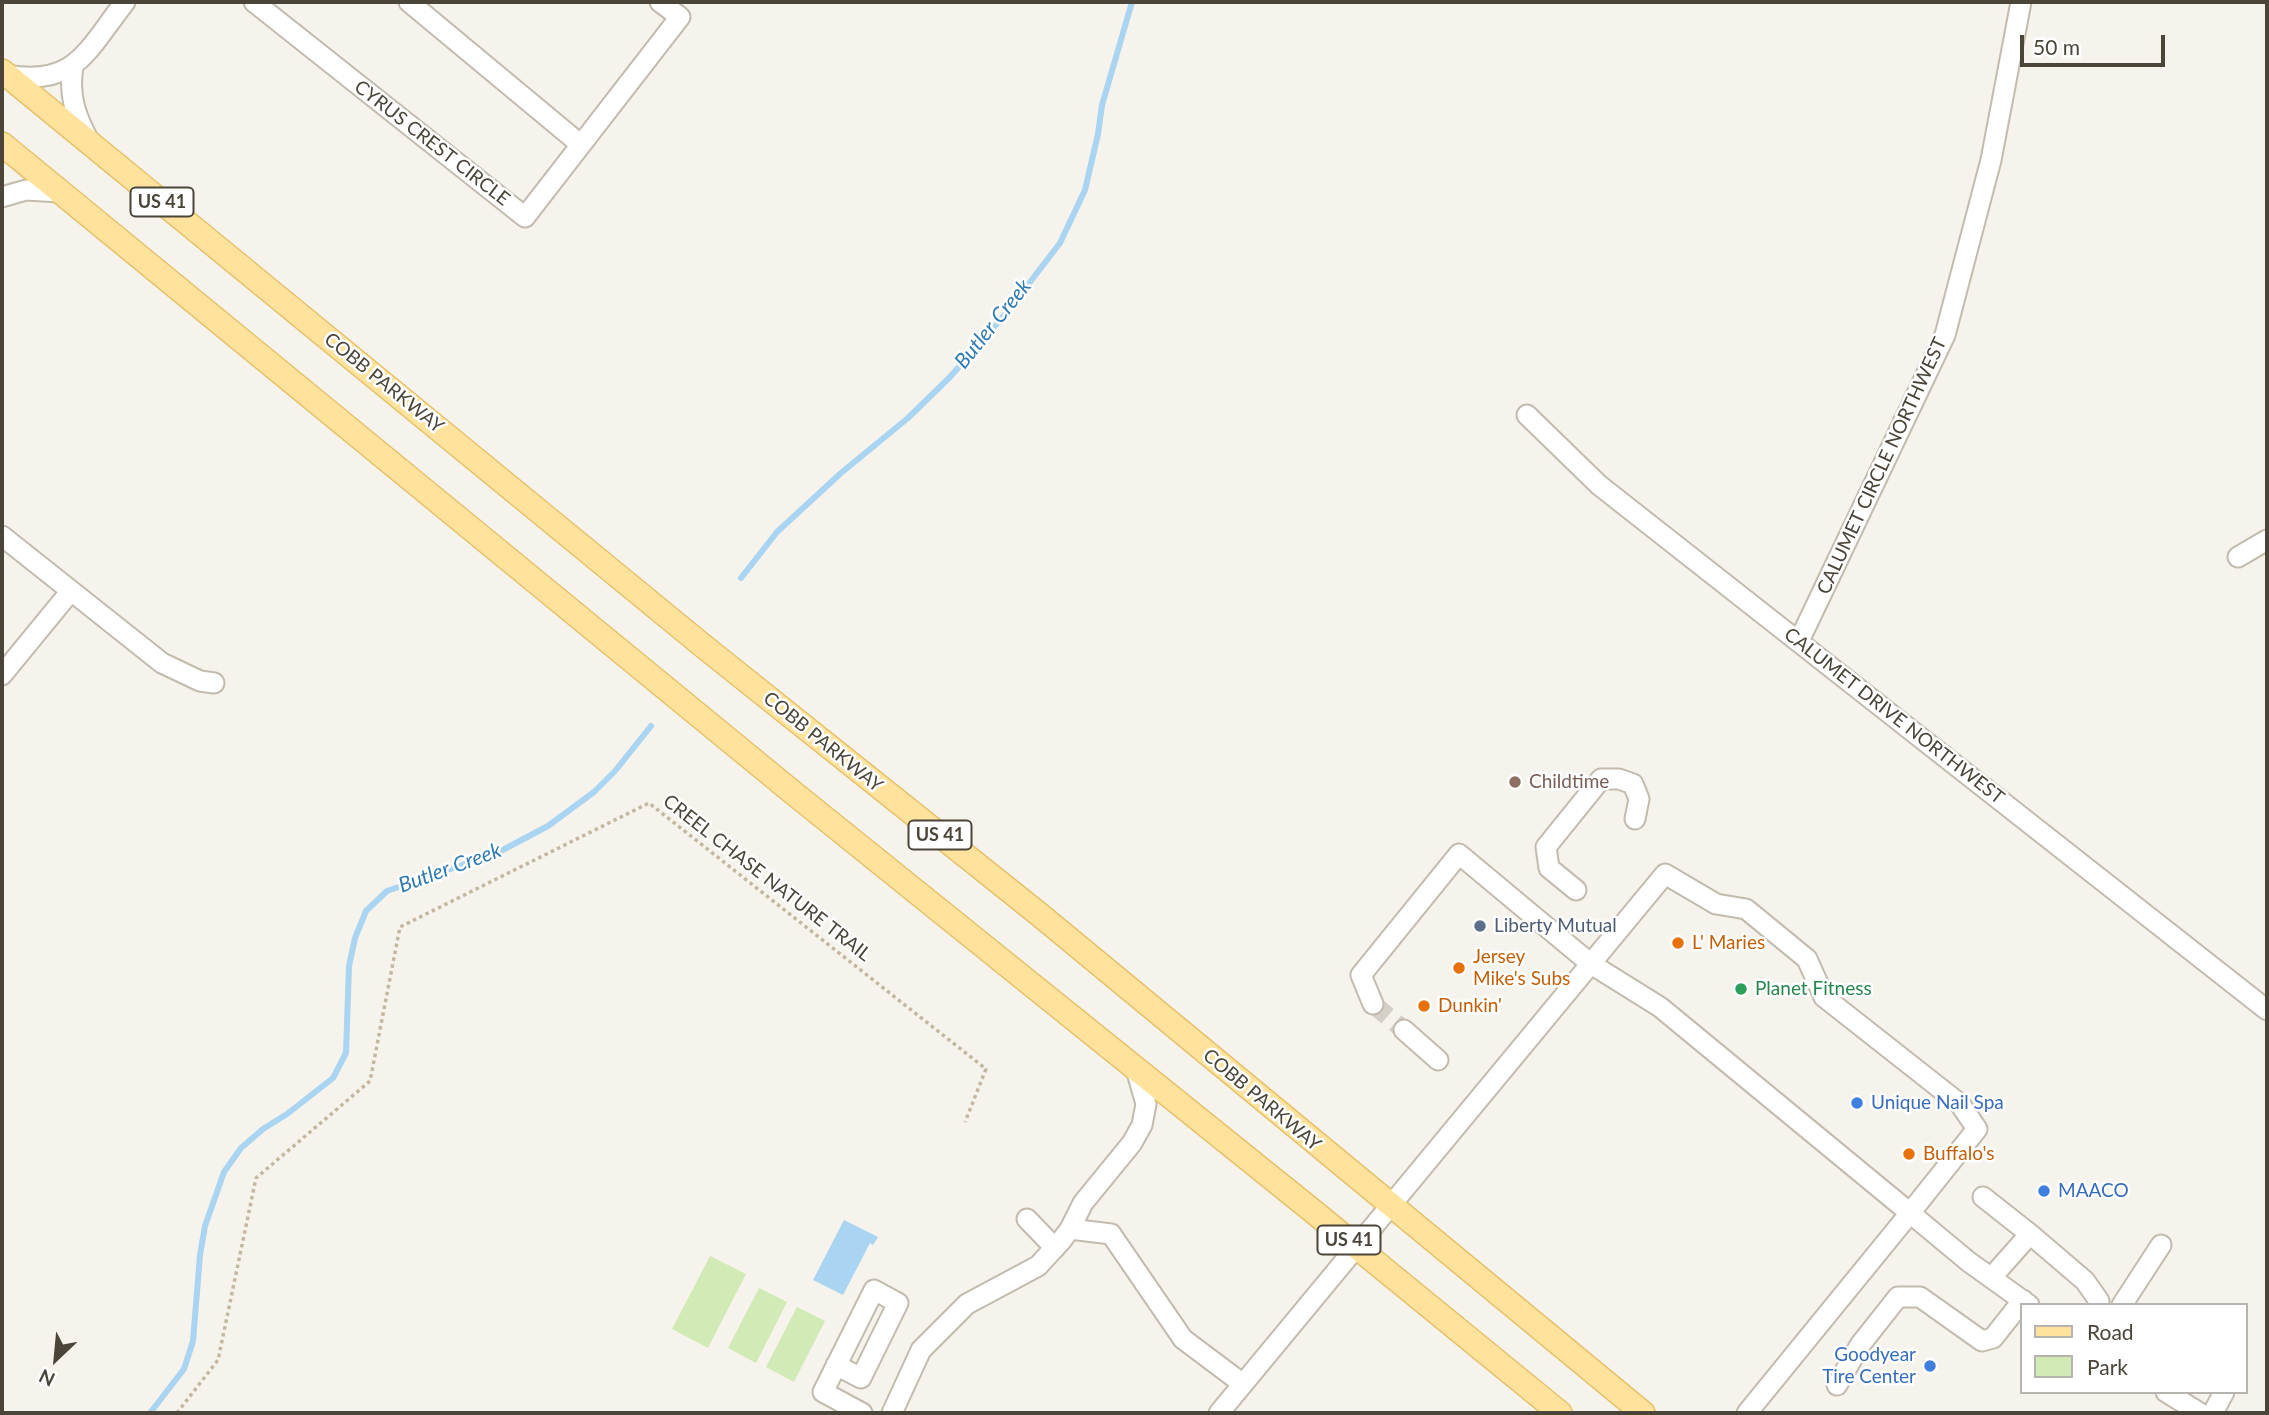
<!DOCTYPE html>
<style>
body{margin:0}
#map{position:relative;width:2269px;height:1415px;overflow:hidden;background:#f6f3ec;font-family:Lato,sans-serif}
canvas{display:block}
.frame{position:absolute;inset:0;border:4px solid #4b4439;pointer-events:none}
.legend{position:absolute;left:2020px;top:1303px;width:228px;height:91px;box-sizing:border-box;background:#fff;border:2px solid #b7b4b0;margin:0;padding:9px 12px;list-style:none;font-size:21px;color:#4b4439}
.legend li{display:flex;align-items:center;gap:14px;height:35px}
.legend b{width:35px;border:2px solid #b7b4b0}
.north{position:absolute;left:21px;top:1324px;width:70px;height:70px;-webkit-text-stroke:5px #fff;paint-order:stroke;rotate:206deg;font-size:19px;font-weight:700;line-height:28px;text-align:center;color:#4b4439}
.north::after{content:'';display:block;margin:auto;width:24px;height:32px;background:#4b4439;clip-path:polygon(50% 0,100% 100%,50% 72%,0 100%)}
.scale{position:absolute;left:2020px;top:35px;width:145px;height:32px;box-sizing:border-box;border:4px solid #4b4439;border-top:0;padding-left:9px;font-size:21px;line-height:24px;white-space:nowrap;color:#4b4439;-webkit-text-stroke:5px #fff;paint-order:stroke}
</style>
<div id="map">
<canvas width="2269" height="1415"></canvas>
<div class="frame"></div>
<ul class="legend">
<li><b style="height:9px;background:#ffe39c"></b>Road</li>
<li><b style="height:19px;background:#d2eab5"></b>Park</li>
</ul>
<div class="north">N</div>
<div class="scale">50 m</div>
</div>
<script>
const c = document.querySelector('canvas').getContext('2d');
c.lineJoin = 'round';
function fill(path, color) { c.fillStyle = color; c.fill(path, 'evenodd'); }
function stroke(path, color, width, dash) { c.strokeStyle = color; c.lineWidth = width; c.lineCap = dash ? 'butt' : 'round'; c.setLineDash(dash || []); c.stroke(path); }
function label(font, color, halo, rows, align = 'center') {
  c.font = font + ' Lato,sans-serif'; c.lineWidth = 5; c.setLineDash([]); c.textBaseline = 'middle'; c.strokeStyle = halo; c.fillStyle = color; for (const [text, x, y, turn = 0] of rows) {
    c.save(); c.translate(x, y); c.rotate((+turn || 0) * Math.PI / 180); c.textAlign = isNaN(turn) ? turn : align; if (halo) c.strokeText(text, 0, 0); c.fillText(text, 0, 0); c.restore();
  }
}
fill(new Path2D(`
 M710,1256l36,18 -38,74 -36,-19z
 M759,1288l28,14 -31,61 -28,-15z
 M797,1307l28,14 -31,61 -28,-15z`), '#d2eab5');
fill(new Path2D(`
 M844,1220l34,17 -5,8 -3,-2 -27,52 -30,-15z`), '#a9d4f2');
stroke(new Path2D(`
 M741,578l36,-46 64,-59 67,-55 42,-41 57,-65 53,-69 25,-53 13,-56 4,-29 30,-103
 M150,1413l34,-44 9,-28 7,-86 5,-29 19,-54 17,-24 22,-19 24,-15 46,-36 13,-25 3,-87 6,-28 11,-27 21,-20 110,-38 51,-27 46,-34 21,-21 36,-45`), '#a9d4f2', 6);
stroke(new Path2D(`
 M1373,1004l31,26`), '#d4d0c8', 19, [19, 10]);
const minor = new Path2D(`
 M254,2l271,215 155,-200 -20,-15
 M409,2l171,142
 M73,67c-5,29 3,50 17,76
 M7,75c69,12 80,-25 118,-73
 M2,197l24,-7 34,2
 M1527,415l72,70 668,525
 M2,536l160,127 38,18 14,2
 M2238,557l29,-17
 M1799,641l146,-306 46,-175 30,-158
 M2,675l68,-83
 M1576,890l-27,-22 -3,-21 55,-68h18l14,5 6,15 -4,20
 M1404,1030l34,30
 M1983,1197l47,37
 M1027,1219l28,29
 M1070,1229l41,5 72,105 60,45
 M1991,1278l39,-44 55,47 14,20 -1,4
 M2122,1305l39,-60
 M836,1365l25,13 37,-75 -24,-13 -51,102 39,21
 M1837,1385l23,-40 38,-48h22l62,44 11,-3 30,-38
 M2166,1392l34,21
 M892,1413l29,-63 46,-46 71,-38 23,-25 9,-12 13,-26 49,-60 10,-18 4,-21 -10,-35
 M1219,1413c148,-180 298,-359 446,-539l51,30 30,5 61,50 17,38 136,107 17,25 -67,84 -250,-206 -69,-43 -132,-110 -98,121 12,29
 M1747,1413l163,-200 59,49 60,43
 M2213,1413l11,-21`);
const major = new Path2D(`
 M2,71l700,574 338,270 603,498
 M2,144l789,647 523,421 246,201`);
stroke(minor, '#c2bbae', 23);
stroke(major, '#e6c16a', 26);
stroke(new Path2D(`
 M177,1413l41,-53 38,-182 114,-97 30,-154 249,-124 337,266 -21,53`), '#c4b79f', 3.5, [3.5, 3.5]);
stroke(minor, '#fff', 19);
stroke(major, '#ffe39c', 23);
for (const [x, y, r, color] of [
 [1515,782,7,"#8d6e63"],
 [1480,926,7,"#5c6f8a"],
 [1678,943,7,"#e8710a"],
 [1459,968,7,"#e8710a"],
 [1741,989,7,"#2e9e5b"],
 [1424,1006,7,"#e8710a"],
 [1857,1103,7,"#3f7fe0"],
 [1909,1154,7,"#e8710a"],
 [2044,1191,7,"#3f7fe0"],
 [1930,1366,7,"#3f7fe0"]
]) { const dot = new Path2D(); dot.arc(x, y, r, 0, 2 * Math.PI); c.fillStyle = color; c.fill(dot); stroke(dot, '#fff', 2.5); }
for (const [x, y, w] of [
 [162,202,63],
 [940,835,63],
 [1349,1240,63]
]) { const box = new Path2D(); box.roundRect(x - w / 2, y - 14.5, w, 29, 5); c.fillStyle = '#fff'; c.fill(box); stroke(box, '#4b4439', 2); }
label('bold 18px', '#4b4439', null, [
 ["US 41",162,202],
 ["US 41",940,835],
 ["US 41",1349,1240]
]);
label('19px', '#4b4439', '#fff', [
 ["CYRUS CREST CIRCLE",432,143,38],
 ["COBB PARKWAY",384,383,39],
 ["CALUMET CIRCLE NORTHWEST",1882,466,-65],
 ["CALUMET DRIVE NORTHWEST",1894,716,38],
 ["COBB PARKWAY",823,742,39],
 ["CREEL CHASE NATURE TRAIL",767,878,38],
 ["COBB PARKWAY",1262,1100,40]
]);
label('19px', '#785e54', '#fff', [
 ["Childtime",1529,782]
], 'left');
label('19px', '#4e5e75', '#fff', [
 ["Liberty Mutual",1494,926]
], 'left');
label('19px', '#c56008', '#fff', [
 ["L' Maries",1692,943],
 ["Jersey",1473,957],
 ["Mike's Subs",1473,979],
 ["Dunkin'",1438,1006],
 ["Buffalo's",1923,1154]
], 'left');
label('19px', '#27864d', '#fff', [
 ["Planet Fitness",1755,989]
], 'left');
label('19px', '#366cbe', '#fff', [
 ["Unique Nail Spa",1871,1103],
 ["MAACO",2058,1191],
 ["Goodyear",1916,1355,"right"],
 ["Tire Center",1916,1377,"right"]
], 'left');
label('italic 21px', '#2e7ab2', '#fff', [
 ["Butler Creek",993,324,-51],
 ["Butler Creek",450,868,-20]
]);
</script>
